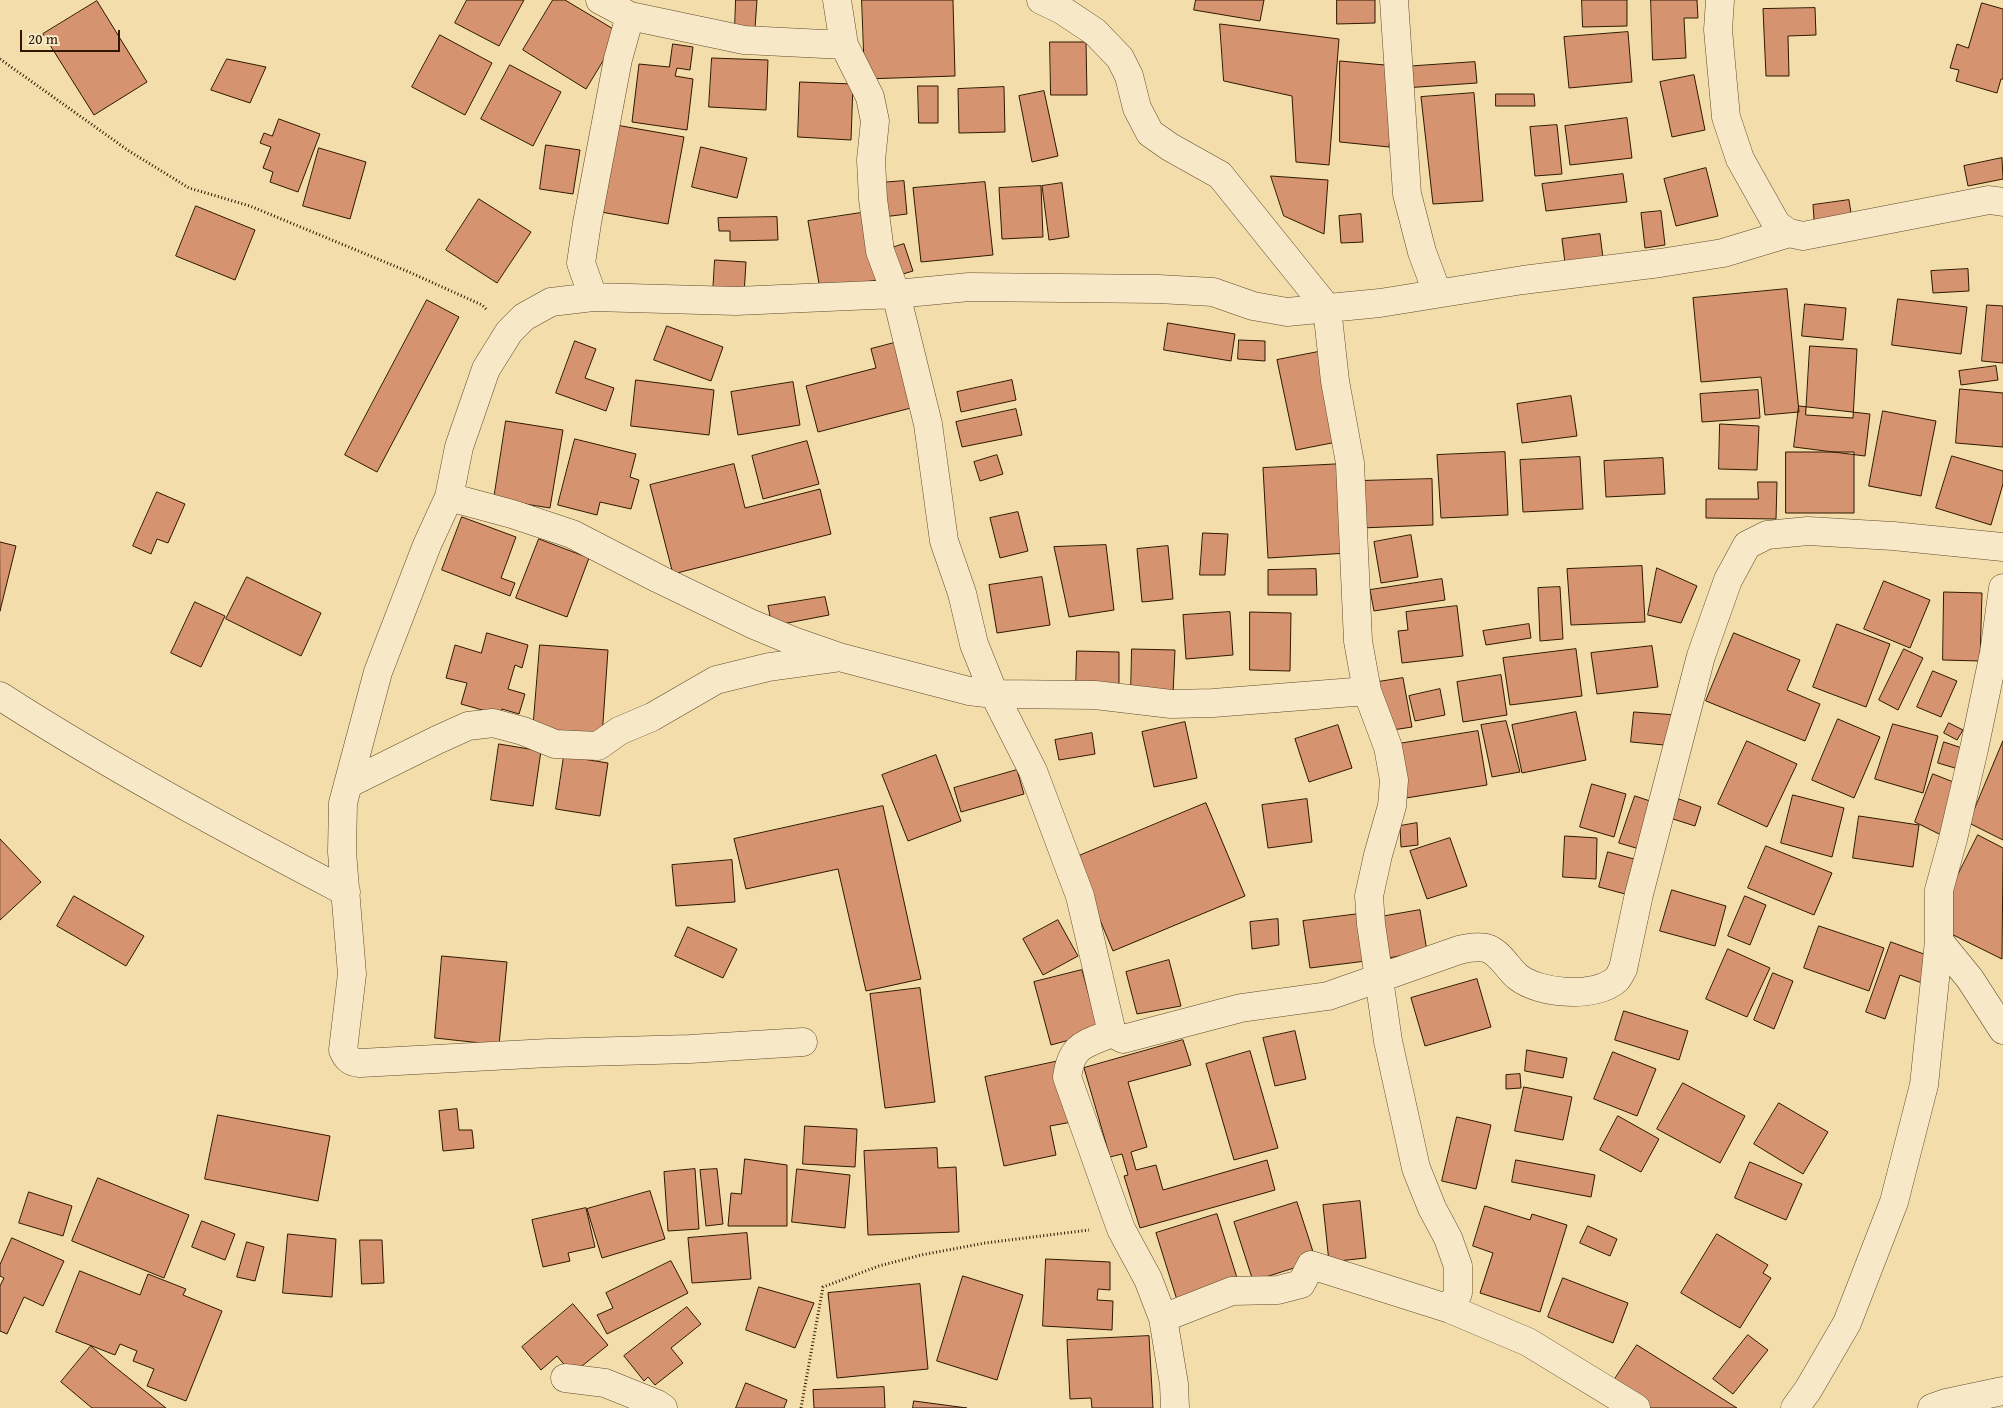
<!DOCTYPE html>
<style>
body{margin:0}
#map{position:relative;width:2003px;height:1408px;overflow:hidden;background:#f3ddaa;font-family:"Gentium Book Plus",serif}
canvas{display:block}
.scale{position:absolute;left:20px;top:30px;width:100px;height:22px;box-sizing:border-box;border:2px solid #2f1800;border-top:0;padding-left:6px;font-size:15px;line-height:18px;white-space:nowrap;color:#2f1800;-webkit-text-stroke:4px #f7e9c8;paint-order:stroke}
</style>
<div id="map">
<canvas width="2003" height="1408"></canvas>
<div class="scale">20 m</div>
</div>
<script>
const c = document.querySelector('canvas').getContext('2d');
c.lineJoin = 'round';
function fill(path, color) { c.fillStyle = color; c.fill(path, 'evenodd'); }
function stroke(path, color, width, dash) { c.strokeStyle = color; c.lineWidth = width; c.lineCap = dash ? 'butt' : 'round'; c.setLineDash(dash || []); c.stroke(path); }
const building = new Path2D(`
 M467,0h57l-25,46 -44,-23z
 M553,0h12l55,33 -34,56 -63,-39z
 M736,0h21l-2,28 -20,-1z
 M862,0h91l2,76 -90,3z
 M1196,0h68l-4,21 -66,-11z
 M1337,0h38v23l-38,1z
 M1582,0h45v26l-44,1z
 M1651,0h46l1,18h-14l2,40 -33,2z
 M97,1l50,81 -53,33 -51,-81z
 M1982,3l21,6v70h-2l-4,14 -41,-12 3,-11 -9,-2 7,-24 11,4z
 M1815,8l1,27 -28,1 1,40h-23l-3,-67z
 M1220,24l119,15 -10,126 -33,-3 -4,-66 -68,-15z
 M1628,32l4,50 -63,6 -5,-51z
 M440,35l52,28 -27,52 -53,-28z
 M1050,42h36l1,53h-36z
 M673,44l20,3 -3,23 -13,-2 -2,8 18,3 -6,51 -55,-8 7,-58 30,3z
 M712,58l56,2 -2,50 -57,-3z
 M227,59l39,8 -16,36 -39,-13z
 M1340,61l56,5 -7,81 -49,-5z
 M1475,62l2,21 -73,5 -2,-21z
 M510,65l51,27 -28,54 -52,-27z
 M1694,75l11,55 -33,7 -12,-55z
 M800,82l53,2 -2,56 -53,-3z
 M918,86h20v37h-19z
 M1004,87l1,45 -46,1 -1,-44z
 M1044,91l14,65 -26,6 -13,-66z
 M1474,93l9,108 -50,3 -12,-107z
 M1496,94h38l1,12h-39z
 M1627,118l5,40 -62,7 -5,-39z
 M279,119l41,15 -22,58 -28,-10 3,-10 -10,-4 8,-21 -11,-4 4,-10 8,3z
 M616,125l68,12 -16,87 -67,-12z
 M1557,125l5,49 -27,2 -5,-49z
 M546,145l34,5 -7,44 -33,-5z
 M701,147l46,11 -10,40 -45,-11z
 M319,148l47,14 -16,57 -47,-13z
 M2002,158l1,21 -35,7 -4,-20z
 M1706,168l12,48 -42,10 -12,-47z
 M1623,174l4,28 -81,9 -4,-27z
 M1271,176l57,4 -4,54 -40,-18z
 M904,181l3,33 -24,3 -4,-34z
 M985,182l8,73 -72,7 -8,-74z
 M1062,183l7,54 -20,3 -7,-54z
 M1041,186l2,51 -41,2 -3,-51z
 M479,199l52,33 -34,51 -51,-33z
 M1849,200l4,26 -38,7 -2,-28z
 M196,206l59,24 -20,50 -59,-24z
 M1661,211l4,34 -20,3 -4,-35z
 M867,212l11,68 -58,9 -12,-68z
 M1361,214l2,28 -22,1 -2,-27z
 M777,217l1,23 -48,1v-10h-11l-1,-13z
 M1600,234l3,24 -38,5 -3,-24z
 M904,244l9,27 -20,6 -8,-27z
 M715,260l31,2 -2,33 -31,-2z
 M1968,269l1,22 -36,2 -2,-22z
 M1787,289l12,123 -34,3 -4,-38 -60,5 -8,-84z
 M1898,299l69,8 -6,47 -69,-9z
 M427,300l32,17 -82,155 -32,-17z
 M1805,304l41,4 -3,32 -41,-4z
 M1987,305l16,1v57l-21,-2z
 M1168,323l67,11 -4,27 -67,-11z
 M667,326l56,21 -12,34 -57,-21z
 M1239,340l26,1v20l-27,-2z
 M575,341l21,8 -11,29 29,10 -8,23 -50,-18z
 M894,343l17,65 -93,24 -12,-46 70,-18 -5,-19z
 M1810,346l47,3 -4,69 -47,-3z
 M1323,351l19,90 -46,9 -19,-90z
 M1996,366l2,14 -37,5 -2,-14z
 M636,380l78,10 -5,45 -78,-9z
 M1012,380l4,20 -55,12 -4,-20z
 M793,382l7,43 -62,10 -7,-43z
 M1960,389l43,4v54l-47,-4z
 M1758,390l2,28 -58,4 -2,-28z
 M1571,396l6,40 -55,7 -5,-39z
 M1799,406l71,8 -5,42 -71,-9z
 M1016,409l6,26 -60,12 -6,-25z
 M1883,411l53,10 -15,75 -52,-10z
 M506,421l57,9 -13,78 -56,-9z
 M1720,424l39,2 -2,44 -38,-1z
 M575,439l61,15 -6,23 9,3 -8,29 -31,-7 -3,13 -39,-10z
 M807,441l12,43 -56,15 -11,-43z
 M1505,452l3,63 -67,3 -4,-63z
 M1786,452h68v61h-68z
 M997,455l6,19 -23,7 -6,-19z
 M1952,456l51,15v13l-12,41 -55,-17z
 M1580,457l3,52 -60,3 -3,-52z
 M1663,458l2,36 -59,3 -2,-36z
 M734,464l11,44 75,-19 11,45 -158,40 -23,-89z
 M1343,464l5,89 -80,5 -5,-90z
 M1432,479l1,46 -72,3 -2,-47z
 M1758,482h19l-1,37 -70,-1v-19h52z
 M157,492l28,12 -17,39 -11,-4 -6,15 -18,-8z
 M1018,512l10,39 -28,7 -10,-40z
 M462,517l54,20 -15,41 14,5 -5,13 -68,-26z
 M1203,533l25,1 -3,41h-25z
 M1411,535l7,42 -37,6 -7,-41z
 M539,539l50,19 -22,59 -51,-19z
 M0,542l16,4 -16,65z
 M1106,545l8,65 -45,7 -15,-70z
 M1168,546l5,53 -31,3 -5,-53z
 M1642,566l3,56 -74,3 -4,-56z
 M1657,568l40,18 -16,37 -33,-8z
 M1316,569l1,26h-49v-25z
 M247,577l74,36 -20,43 -75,-37z
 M1042,577l8,48 -53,8 -8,-48z
 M1442,579l3,21 -71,11 -4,-21z
 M1884,581l46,19 -20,48 -46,-19z
 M1560,587l3,52 -23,2 -2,-53z
 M1944,592l38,1 -2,68 -37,-1z
 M825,597l4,18 -57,11 -4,-20z
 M195,602l30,14 -24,51 -30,-14z
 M1457,606l6,50 -61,7 -4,-32 10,-1 -2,-18z
 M1230,612l3,43 -47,4 -3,-44z
 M1250,612l41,1 -1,58 -40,-1z
 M1529,624l2,14 -45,7 -3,-14z
 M1837,624l53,20 -24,63 -53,-20z
 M487,633l41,12 -6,23 -7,-3 -7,24 17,5 -6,20 -17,-5 -2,6 -39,-11 6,-21 -21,-5 9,-33 26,8z
 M1734,633l66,27 -13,30 33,14 -15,37 -99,-40z
 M540,645l68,5 -6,87 -69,-6z
 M1652,646l6,41 -61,7 -6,-41z
 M1132,649l43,1 -2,44 -42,-1z
 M1576,649l6,47 -72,9 -7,-47z
 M1904,649l19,9 -25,52 -19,-10z
 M1077,651l42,1v38h-43z
 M1933,671l24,10 -16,36 -24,-10z
 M1501,675l6,40 -44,7 -6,-40z
 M1403,678l9,49 -26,4 -8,-49z
 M1440,689l5,26 -30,6 -6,-25z
 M1576,712l10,48 -64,13 -10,-48z
 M1634,712l43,3 -2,31 -44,-4z
 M1838,719l42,18 -26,61 -42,-18z
 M1506,721l14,51 -28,5 -11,-52z
 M1185,722l12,56 -43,9 -12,-55z
 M1949,723l14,7 -6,10 -13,-7z
 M1893,724l45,12 -15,57 -48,-14z
 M1338,725l14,43 -43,14 -14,-43z
 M1478,731l9,54 -81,13 -8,-54z
 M1092,733l3,21 -36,6 -4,-20z
 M1747,741l50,23 -30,63 -49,-23z
 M2003,741v99l-34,-17z
 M1944,742l27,9 -6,20 -27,-8z
 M499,744l42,7 -8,55 -42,-6z
 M936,755l25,66 -53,20 -26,-66z
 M564,756l44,7 -8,53 -44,-7z
 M1017,770l7,24 -63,18 -7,-24z
 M1933,774l28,11 -16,52 -30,-15z
 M1592,784l34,10 -12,43 -34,-10z
 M1793,795l51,13 -12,49 -51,-14z
 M1635,796l27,9 -16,46 -27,-8z
 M1307,799l5,43 -44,6 -6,-43z
 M1679,799l22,8 -6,19 -22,-7z
 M1206,803l39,93 -132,55 -39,-93z
 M883,806l38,173 -55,12 -28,-122 -92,20 -12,-50z
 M1859,816l60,9 -6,42 -60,-9z
 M1417,823l1,22 -17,2 -1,-21z
 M1978,835l25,13 -1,111 -69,-34z
 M1565,836l32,2 -1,41 -33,-2z
 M1450,838l17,48 -40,13 -17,-48z
 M0,839l41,43 -41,38z
 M1766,846l66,27 -18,42 -66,-27z
 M1608,852l26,7 -9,35 -26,-7z
 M732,860l3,42 -59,4 -4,-41z
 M1672,890l54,16 -11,40 -55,-15z
 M74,896l70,40 -18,30 -69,-40z
 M1745,896l21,9 -16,40 -22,-9z
 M1420,910l7,41 -39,7 -8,-41z
 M1359,914l7,47 -56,7 -7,-47z
 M1278,919l1,26 -27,4 -2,-27z
 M1058,920l20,36 -35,19 -20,-36z
 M1819,926l65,22 -15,43 -65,-23z
 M688,927l49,22 -14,29 -48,-22z
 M1891,942l41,15 -10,26 -22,-8 -15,44 -19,-7z
 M1728,949l42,19 -23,49 -41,-18z
 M442,956l65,6 -8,83 -64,-7z
 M1169,960l12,46 -44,8 -11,-42z
 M1082,970l17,62 -48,13 -17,-63z
 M1773,973l20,8 -19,48 -20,-9z
 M1477,979l14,48 -66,19 -14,-48z
 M920,988l15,114 -50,6 -15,-114z
 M1624,1011l64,20 -9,29 -64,-20z
 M1295,1031l11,48 -31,7 -12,-48z
 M1183,1040l8,25 -63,17 19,65 -16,5 5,18 20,-5 7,25 104,-30 8,30 -135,38 -16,-52 4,-1 -6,-21 -12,3 -26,-89z
 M1527,1050l40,8 -4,20 -38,-7z
 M1250,1051l28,97 -44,12 -28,-96z
 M1613,1052l43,17 -19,47 -43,-17z
 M1059,1061l13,61 -22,4 6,29 -52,11 -19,-89z
 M1520,1074l1,14 -15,1v-14z
 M1683,1083l62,33 -25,47 -63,-34z
 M1524,1087l48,10 -9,43 -48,-9z
 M1779,1103l49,29 -25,42 -49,-30z
 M457,1109l2,21h13l2,18 -31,3 -4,-40z
 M218,1115l112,21 -12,65 -113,-22z
 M1618,1116l41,23 -18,33 -41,-22z
 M1457,1117l34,8 -15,64 -34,-8z
 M805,1126l52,3 -2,38 -52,-3z
 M937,1148l1,20 18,-1 3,65 -91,3 -4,-84z
 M745,1159l42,6v61h-59l3,-33 10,1z
 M1516,1160l79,15 -4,22 -79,-15z
 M1750,1162l52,22 -16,36 -51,-22z
 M695,1169l4,60 -31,2 -4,-59z
 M717,1169l6,55 -17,2 -6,-56z
 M797,1169l53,6 -5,53 -53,-6z
 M98,1178l91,37 -25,63 -92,-37z
 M650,1191l15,48 -63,19 -15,-49z
 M29,1192l43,14 -9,30 -44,-13z
 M1360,1201l6,57 -37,4 -6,-57z
 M1297,1202l19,59 -63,20 -19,-59z
 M1485,1206l45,14 2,-6 35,11 -27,87 -60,-19 13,-40 -20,-7z
 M586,1208l9,39 -27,6 2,8 -27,6 -11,-47z
 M1217,1214l21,67 -61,19 -21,-67z
 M202,1221l33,13 -10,26 -33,-13z
 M1588,1226l29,13 -7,17 -30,-13z
 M747,1233l4,46 -59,4 -4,-45z
 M288,1234l48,5 -4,58 -49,-4z
 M1717,1234l51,31 -5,8 8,5 -31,50 -59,-35z
 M12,1238l52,23 -21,45 -19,-9 -17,37 -7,-3v-45l4,-8 -4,-2v-11z
 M360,1240h22l2,43 -22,1z
 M247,1242l17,5 -9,34 -18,-4z
 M1046,1259l64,3v28l-12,-1 -1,11 16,1 -1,29 -69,-4z
 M671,1261l17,32 -81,41 -10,-19 16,-7 -7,-15z
 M80,1271l60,24 8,-21 38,15 -3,6 39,16 -36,90 -39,-15 7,-17 -21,-8 4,-10 -17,-7 -5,11 -59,-23z
 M963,1276l60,19 -26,85 -60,-19z
 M1563,1278l65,25 -15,40 -65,-26z
 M920,1284l8,85 -91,9 -9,-85z
 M759,1287l55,16 -19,45 -49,-18z
 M573,1304l35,41 -36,29 -15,-18 -16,14 -19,-23z
 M687,1307l14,17 -30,24 12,15 -28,22 -7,-8 -4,4 -20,-25z
 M1748,1335l20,15 -35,44 -20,-15z
 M1149,1336l4,72h-61l-1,-10 -21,1 -3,-59z
 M1637,1345l100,63h-88l-38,-23z
 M91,1346l19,17 56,45h-74l-31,-26z
 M746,1383l41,17 -3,8h-48z
 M884,1387l1,21h-71l-1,-18z
 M914,1401l53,7h-54z`);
fill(building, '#d69370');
stroke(building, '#2f1800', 1);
const minor = new Path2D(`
 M600,0l30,16 114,24 100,5
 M837,0l7,45 26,52 5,24 -4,39 2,39 7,52 16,43 32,130 16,117 18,52 12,51 20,50 39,77 47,125 32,137 11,6 118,-31 87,-12 131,-46c9,-2 18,-4 27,-2 14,4 21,20 32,29 21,17 78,22 99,2 2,-2 4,-7 6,-10l16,-75 62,-238 27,-76 19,-35 20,-10 41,-4 85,5 110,11
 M1041,0l21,10 33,22 25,26 9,18 8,32 13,25 20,14 50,28 107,133 8,73 15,82 8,178 9,50 21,56 6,33 -2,26 -14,49 -9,41 2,28 17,117 28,127 16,40 16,30 10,28v27l-8,16
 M1394,0l13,194 15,58 15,40
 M1720,0l-2,30 8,87 14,42 37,66 12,8 14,3 186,-36 14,2
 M593,297l-12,-34 6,-40 31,-164 12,-43
 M449,497l63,17 60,20 87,45 93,45 41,17 46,16 130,34 25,3 101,1 76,9 42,-1 154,-12
 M0,696c112,72 229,135 346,196
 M348,784l89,-44 31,-14 25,-3 30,8 32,13 43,2 21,-15 33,-14 64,-37 53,-13 66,-9
 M1939,941l31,38 33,51
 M1112,1033c-28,12 -40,11 -45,44l54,152 27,50 15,39 11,66 1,24
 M803,1042l-113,7 -141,4 -189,10c-10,-1 -13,-4 -17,-13l9,-76 -10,-122 1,-49 35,-131 49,-127 22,-48 10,-50 27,-78 23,-37 15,-15 27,-15 42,-5 143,4 160,-7 73,-7 189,2 55,3 40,14 34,6 93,-9 143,-23 137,-17 63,-10 66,-20
 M1163,1318l69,-27 46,-1 23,-6 10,-19 139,44 78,33 108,66
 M565,1378l40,5 52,21 6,4
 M1795,1408l13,-18 39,-67 47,-121 30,-117 15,-144v-51l14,-51 21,-90 20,-96 9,-65
 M1932,1408l14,-5 57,-12`);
stroke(minor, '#60492a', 29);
stroke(new Path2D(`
 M0,59l129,92 60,37 61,18 159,66 73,33 5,5
 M801,1408l22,-121 56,-21 42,-11 64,-12 104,-13`), '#2f1800', 3, [1, 2.5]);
stroke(minor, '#f7e9c8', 28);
</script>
